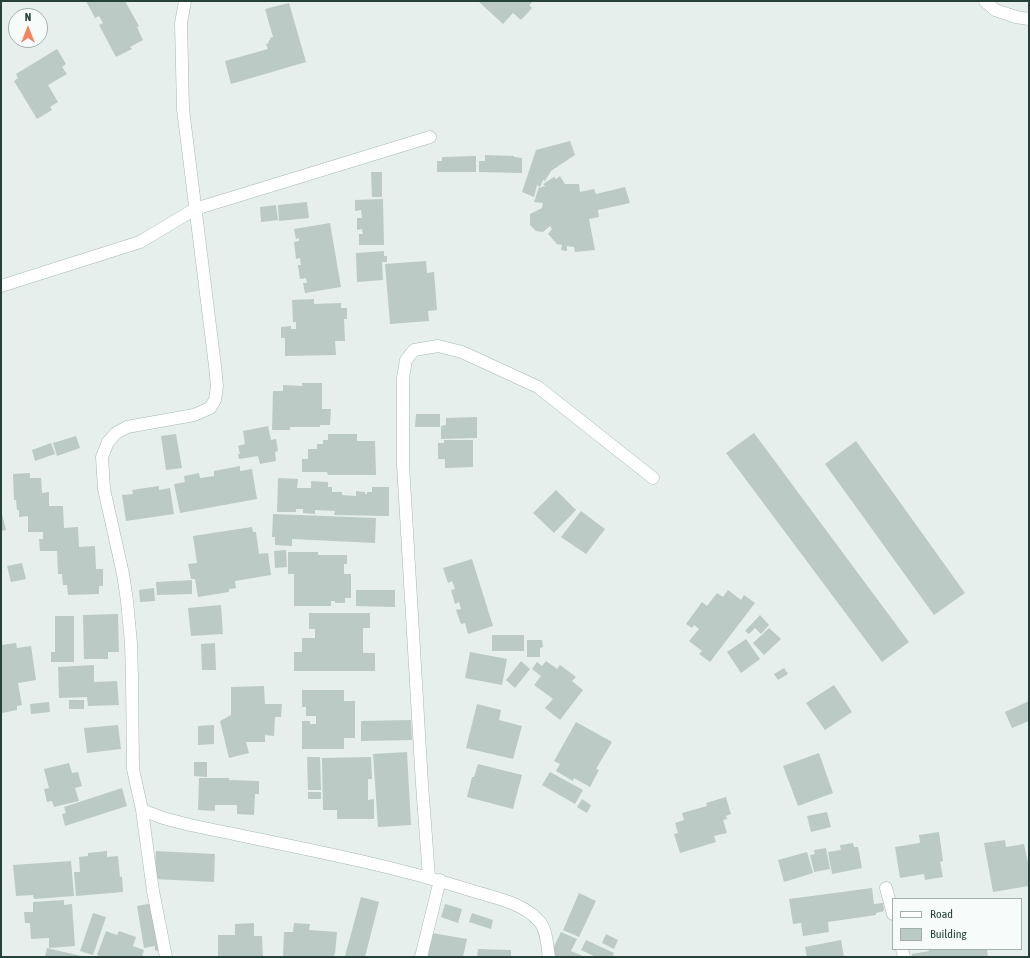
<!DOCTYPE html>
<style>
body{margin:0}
#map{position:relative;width:1030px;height:958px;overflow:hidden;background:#e6efeb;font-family:"Asap Condensed",sans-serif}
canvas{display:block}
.frame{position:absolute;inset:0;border:2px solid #24423a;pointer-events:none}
.legend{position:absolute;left:892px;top:898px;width:130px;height:52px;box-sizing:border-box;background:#f7fbf9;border:1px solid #a3b1ad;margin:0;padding:5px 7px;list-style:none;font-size:12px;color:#24423a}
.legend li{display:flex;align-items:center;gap:8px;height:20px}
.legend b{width:20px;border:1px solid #a3b1ad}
.north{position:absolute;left:8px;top:8px;width:40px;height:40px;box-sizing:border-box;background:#f7fbf9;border:1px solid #a3b1ad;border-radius:50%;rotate:0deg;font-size:11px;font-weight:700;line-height:16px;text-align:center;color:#24423a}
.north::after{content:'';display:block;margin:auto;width:14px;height:18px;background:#f4845f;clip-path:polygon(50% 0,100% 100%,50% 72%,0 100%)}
</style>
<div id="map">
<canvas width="1030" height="958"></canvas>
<div class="frame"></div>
<ul class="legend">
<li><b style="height:5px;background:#fff"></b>Road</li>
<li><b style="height:11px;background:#bbcac4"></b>Building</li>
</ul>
<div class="north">N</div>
</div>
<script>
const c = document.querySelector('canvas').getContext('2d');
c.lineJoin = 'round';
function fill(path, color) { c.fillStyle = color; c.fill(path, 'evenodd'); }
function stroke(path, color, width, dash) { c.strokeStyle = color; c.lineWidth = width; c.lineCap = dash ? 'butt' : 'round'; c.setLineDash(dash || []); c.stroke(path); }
fill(new Path2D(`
 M86,1h39l14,25 -2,1 6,13 -13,7 2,2 -16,8 -17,-32 4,-2 -4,-7 -4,2z
 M478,1h52l2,2 -3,2 3,3 -11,12 -8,-7 -10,11z
 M289,3l17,59 -75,22 -6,-23 43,-12 -2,-5 3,-1 -1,-2 2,-1v-2l3,-1 -8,-28z
 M57,49l9,15 -4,3 5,7 -19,11 10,17 -8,5 2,3 -15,9 -23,-38 4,-3 -2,-4z
 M570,141l5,14 -24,16 -6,10 -2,-1 -3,7 -3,-2 -3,12 -12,-5 14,-42z
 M485,155l29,1v1l8,1v15l-43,-1v-11h6z
 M476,156v16h-39v-11h5v-4z
 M371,172h11v25h-10z
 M560,176l5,8h14l1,8 14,-3 2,5 29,-7 5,16 -32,7 1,7 -10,2 6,31 -20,2 -1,-5 -7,-1v5l-6,-1 1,-5 -5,-1 -9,-10 4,-5 -2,-3 -7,6 -7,-1 -6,-6v-11l12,-6 1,-5 -9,-1 5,-15 2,1 2,-2 1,1 1,-1 -2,-2 11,-7 2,2z
 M383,199l1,46h-25v-11h4l-1,-5 -5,1v-12h5l-1,-8 -6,1v-11z
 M307,202l2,16 -30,3 -1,-16z
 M276,205l2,15 -17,2 -1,-15z
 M330,223l11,64 -36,6 -2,-10h4l-1,-5 -6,1 -2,-14h3l-1,-7 -4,1 -2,-17 5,-1v-3l-3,1 -2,-10z
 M384,251v5h3v6h-5l1,18 -26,2 -1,-29z
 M426,261l1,12 7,-1 3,38 -9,1 1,10 -39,3 -5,-60z
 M314,299v5l27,-1v5h6v11h-3l1,22h-10l1,14 -51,1v-18h-4v-11l10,-1v3h5v-7h-3l-1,-22z
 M302,383h20v26h9l-1,16h-10v2h-30v3h-18l1,-39h10v-6l19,1z
 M416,414h24v13h-25z
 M477,417v21l-36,1v-13l5,-1v-7z
 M268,426l3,14 5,-1 2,12 -3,1 1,9 -16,3 -2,-8 -19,3 -1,-5h2l-2,-8 7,-2 -2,-13z
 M754,433l155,209 -27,20 -156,-209z
 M176,434l6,34 -16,2 -5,-34z
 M328,434h29v7h18l1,34h-48l-1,-3h-25v-13h6v-10h9v-5h6v-4h5z
 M76,436l4,12 -23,8 -4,-13z
 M444,440h29v27l-28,1v-9h-7v-16h6z
 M856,441l109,152 -31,22 -109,-151z
 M51,443l4,11 -20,7 -3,-11z
 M240,466v5l12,-2 5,30 -77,14 -6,-29 11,-2 -1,-6 15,-3 1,5 14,-2v-5z
 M30,473v5h11l1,15 7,-1v14h14l1,22 14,-1 1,20 16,-1 1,23h7v17h-4v8l-31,1 -1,-10h-4l-1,-11h-4l-1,-23h-17l-1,-12h4v-7h-15v-16l-9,1v-7h-2l-1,-10h-2l-1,-26z
 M278,478l20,1 -1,9h14v-7l17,1v5h4v5h10v3l14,1v-5l9,1v2h2v-2h5v-5h17v29l-55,-1 1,-4 -20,-1v4l-12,-1v-4h-7v3h-19z
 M159,486v4l11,-2 4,26 -48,7 -4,-26 11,-1 -1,-4z
 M556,490l20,20 -22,23 -21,-20z
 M1,510l5,20 -5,1z
 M581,511l24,18 -19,25 -25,-17z
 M273,514l103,4 -1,25 -83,-4v7l-17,-1v-8h-3z
 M252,527l1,5h3l3,22 9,-1 3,22 -36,6 1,7 -7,1v3l-31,5 -3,-18h-4l-3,-15 9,-1 -4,-27z
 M286,550l1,17 -12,1 -1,-17z
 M288,552h30v3h29v9h-3v10h7v24h-6v5h-10v-2h-4v5h-37v-32h-6z
 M472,559l21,67 -25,8 -3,-11 -4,1 -5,-14 5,-1 -2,-7 -4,2 -4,-14 4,-1 -3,-8 -4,2 -5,-15z
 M22,563l4,16 -15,3 -4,-16z
 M192,580v14l-35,1 -1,-13z
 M154,588l1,13 -15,1 -1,-12z
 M356,590h39v17l-39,-1z
 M728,590l13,10 3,-5 11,8 -45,59 -11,-8 3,-3 -13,-10 10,-12 -5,-4 -2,3 -6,-4 16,-22 5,4 10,-13 6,4z
 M221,605l2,29 -32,2 -3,-28z
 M309,613h61v15h-7v25h12v18h-81v-19h8v-14h13v-9h-6z
 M118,614l1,38h-11v7h-24l-1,-44z
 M760,615l9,10 -8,9 -6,-6 -6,6 -4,-3z
 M55,616h19v46h-23v-10h4z
 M769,628l12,11 -17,16 -11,-12z
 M492,635h32v16h-32z
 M746,639l14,20 -19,14 -14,-21z
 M527,640h15l1,7 -3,1v9h-13z
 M16,643l1,5 14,-2 5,34 -18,3 4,22 -5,1v4l-15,3 -1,-68z
 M215,643l1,27h-14l-1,-26z
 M470,652l37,7 -5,26 -37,-7z
 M521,661l9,8 -15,19 -9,-8z
 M546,661l11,8 3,-4 16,12 -4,4 11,9 -23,30 -15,-12 8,-9 -19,-14 7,-9 -9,-7 5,-7 5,4z
 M94,665v17l23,-1 2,24 -31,1 -1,-9 -28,1 -1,-31z
 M784,668l4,6 -10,6 -4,-6z
 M834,685l18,27 -27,18 -19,-27z
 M264,686l1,18h17l-1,13h-6l-1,19 -9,-1v7h-19l3,11 -20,5 -9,-37 11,-6v-28z
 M302,690h42v11h11v37h-11v11h-42v-28h8v3h6v-8h-10v-9h-4z
 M69,700h15v9h-15z
 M1029,701v20l-17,7 -7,-16z
 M49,702l1,10 -19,2 -1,-10z
 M477,704l24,6 -2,10 23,6 -9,33 -47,-11z
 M411,720l1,20 -51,1v-20z
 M576,722l36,20 -16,27 3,1 -9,17 -16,-9 -1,3 -17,-10 4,-7 -6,-3z
 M118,725l3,24 -34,4 -3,-25z
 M214,725v19l-16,1v-19z
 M407,752l4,73 -33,2 -5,-73z
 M819,753l14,40 -35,13 -15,-40z
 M307,757h13l1,33h-13z
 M371,757l1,22h-4v21l6,-1v20h-37v-9h-14l-1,-52z
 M194,762h13v15l-13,-1z
 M69,763l3,10 6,-1 4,14 -7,2 4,13 -25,6 -2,-6 -5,1 -3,-13 5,-1 -5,-19z
 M478,764l44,11 -9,34 -46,-12 5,-20h2z
 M550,772l33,18 -8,14 -33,-19z
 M199,778h30v2l30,1v13h-4l-1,21 -17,-1v-9h-22v6l-17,-1z
 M122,788l5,18 -62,20 -3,-12 4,-1 -2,-6z
 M308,792h13v7h-13z
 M726,797l5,17 -5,2 1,3 -4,1 4,13 -13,3 2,6 -36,11 -6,-19 4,-1 -3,-10 9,-3 -2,-7 25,-7 -1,-3z
 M582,799l9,6 -4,8 -10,-6z
 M827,812l4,15 -20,5 -4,-16z
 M939,832l4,29 -3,1 3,15 -18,3 -1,-6 -24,4 -5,-31 25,-4 -1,-8z
 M1005,840l1,7 18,-3 4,19h1v23l-36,6 -9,-49z
 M853,843l1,4h4l4,21 -30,6 -4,-22 13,-2 -1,-5z
 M826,848l4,21 -16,3 -4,-17 5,-1 -1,-4z
 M107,851v6l11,-1 2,21 2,-1 1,16 -47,4 -2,-24h6l-1,-15 9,-1v-3z
 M156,851l59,3 -1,28 -60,-3z
 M807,852l6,21 -29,9 -6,-22z
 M71,861l3,35 -40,3 -1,-4 -17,1 -3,-31z
 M872,888l2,16 9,-1 1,8 -8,2v2l-48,7 1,10 -26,4 -2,-13 -8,1 -4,-25z
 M579,893l17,8 -17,36 -16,-7z
 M361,897l18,5 -14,55h-17l-3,-1z
 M64,900v5l8,-1 3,42 -26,2v-10l-18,1 -1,-16h-5l-1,-11h9v-10z
 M153,903l8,47 -6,1v-5l-11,2 -7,-42z
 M445,904l17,5 -4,14 -17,-6z
 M93,913l13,4 -13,38 -13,-4z
 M472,913l21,7 -2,9 -22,-7z
 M254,923v13h8l1,21h-45v-22h17v-11z
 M294,923l16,1 -1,6 28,2 -2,22 -3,3h-49l1,-25h9z
 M106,931l11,4 2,-4 17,6 -3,9 11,4 -2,7h-40l-5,-2z
 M561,932l16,7 -6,12 14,6h-31l-4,-2z
 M432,933l35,6 -4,18h-35z
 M606,934l12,6 -4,9 -12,-6z
 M586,940l28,13 -2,4h-16l-15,-7z
 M841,940l3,17h-37l-2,-10z
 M47,948l34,8v1h-36z
 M478,949l33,1v7h-34z
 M929,949h58l1,8h-76v-3l17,-3z`), '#bbcac4');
const street = new Path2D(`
 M185,1l-4,22 2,86 32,257 2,20 -2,14 -5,8 -16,7 -67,12 -11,6 -8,9 -6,15 2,32 19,85 4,27 4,42 1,34 1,92 9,41 21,8 27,7c95,20 191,37 283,66 22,7 48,11 65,29 9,8 9,26 11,37
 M985,1l10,9 21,7 13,2
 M1,286l139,-44 55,-33 235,-72
 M142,810l11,81 13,66
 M429,877l-7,-93 -19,-320v-86l3,-18 8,-10 24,-4 24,6 76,35 115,91
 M886,888l7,26
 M902,949l2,8
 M421,957l19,-77`);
stroke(street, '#a8b8b2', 13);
stroke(street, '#fff', 12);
</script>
